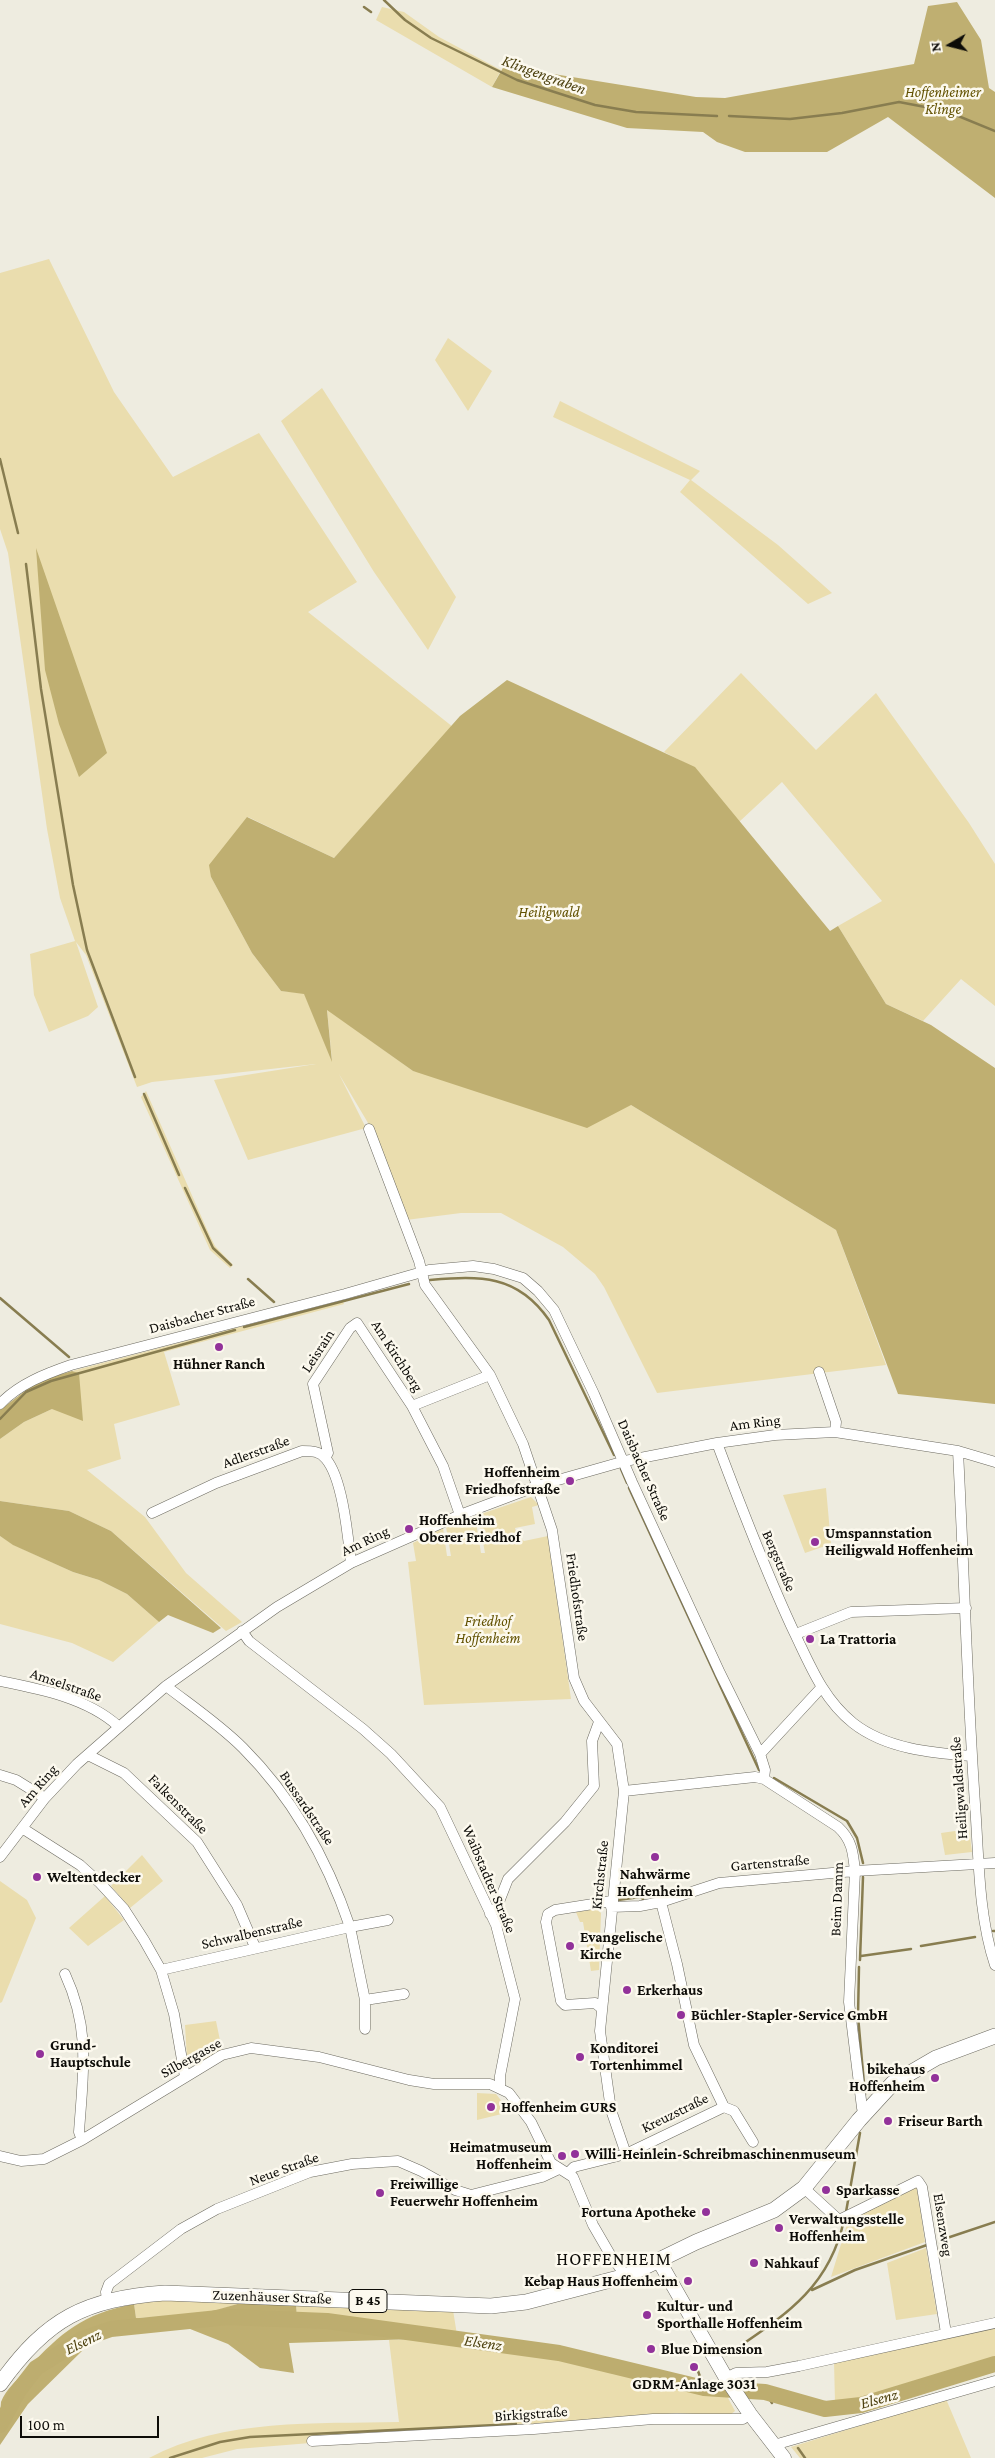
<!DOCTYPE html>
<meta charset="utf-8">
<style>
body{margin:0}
#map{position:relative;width:995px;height:2458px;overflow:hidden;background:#eeece0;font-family:"Crimson Pro",serif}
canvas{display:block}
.north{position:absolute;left:925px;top:20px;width:50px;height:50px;-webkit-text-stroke:4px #fcf9ee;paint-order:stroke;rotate:262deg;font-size:14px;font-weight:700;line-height:20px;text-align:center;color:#0d0c08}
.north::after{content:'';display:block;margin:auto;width:18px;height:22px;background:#0d0c08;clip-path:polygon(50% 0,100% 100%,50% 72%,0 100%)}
.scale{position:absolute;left:20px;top:2416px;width:139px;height:22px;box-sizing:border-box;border:2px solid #0d0c08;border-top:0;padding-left:6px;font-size:15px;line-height:18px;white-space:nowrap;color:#0d0c08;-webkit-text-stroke:4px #fcf9ee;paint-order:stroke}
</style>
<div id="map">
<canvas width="995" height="2458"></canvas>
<div class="north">N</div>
<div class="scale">100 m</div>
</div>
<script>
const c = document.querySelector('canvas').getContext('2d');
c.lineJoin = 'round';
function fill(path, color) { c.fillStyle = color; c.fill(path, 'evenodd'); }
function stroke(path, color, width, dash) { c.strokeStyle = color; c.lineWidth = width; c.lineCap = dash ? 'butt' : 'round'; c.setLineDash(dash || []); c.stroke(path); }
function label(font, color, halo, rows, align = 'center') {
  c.font = font + ' "Crimson Pro",serif'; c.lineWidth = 5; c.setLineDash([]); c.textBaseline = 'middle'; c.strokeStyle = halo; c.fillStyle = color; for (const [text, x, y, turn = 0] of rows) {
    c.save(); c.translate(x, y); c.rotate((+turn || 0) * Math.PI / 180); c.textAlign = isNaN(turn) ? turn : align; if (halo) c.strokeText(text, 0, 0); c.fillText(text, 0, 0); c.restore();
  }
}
fill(new Path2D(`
 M382,7l22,5 35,25 62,33 -9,17 -116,-67z
 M49,259l65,133 59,85 86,-44 98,149 -49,30 145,115 -119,131 -86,-41 -37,60 41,76 29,38 23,2 28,67 -5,-51 86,62 218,34 205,125 50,135 -229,28 -53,-106 -9,-13 -32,-27 -62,-34h-40l-55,7 -35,-92 -32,-54 27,54 -118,32 -34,-80 102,-16 -164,18 -15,5 -51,-132 -10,-13 22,65 -10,9 -39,16 -15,-37 -4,-41 45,-13 -15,-43 -13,-69 -39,-276 -8,-24v-256z
 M448,338l44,33 -24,40 -33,-51z
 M322,388l134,209 -28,53 -54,-78 -93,-151z
 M560,401l140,70 -9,9 87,65 54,48 -24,11 -128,-112 10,-12 -137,-63z
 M741,673l75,77 60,-57 93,130 26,41v142l-34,-27 -38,42 -37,-17 -48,-78 44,-25 -100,-119 -43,40 -44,-54 -31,-16z
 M146,1091l63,143 6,12 18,19 -3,3 -20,-18 -69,-153z
 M342,1300l2,4 -180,48 16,53 -66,19 7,35 -34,11 58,47 41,56 56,49 -16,9 -115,-100 -42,-20 -69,-10v-62l24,-17 28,-13 27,-36 -7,-2z
 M826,1488l5,56 -26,9 -22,-58z
 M531,1497l8,8 -7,2 3,17 -20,4 2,7 7,6 24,-5 23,163 -147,6 -16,-143 8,-1 -3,-18 30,-15 4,28h4l-5,-29 29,-11 6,37h4l-7,-38z
 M0,1536l14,9 59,27 26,8 28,14 32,28 -46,40 -41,-19 -72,-19z
 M969,1829l3,23 -27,3 -4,-22z
 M142,1855l21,26 -33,27 -19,-22z
 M0,1881l27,19 9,18 -34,84 -2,1z
 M105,1896l19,24 -36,26 -19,-18z
 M597,1909l4,4 -2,57 -8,1 -8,-49h-3l-4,-10z
 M216,2021l6,29 -24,13 -7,1 -4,-5 -2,-34z
 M477,2093l19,1 11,14 -1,5 -29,7z
 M917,2187l8,55 -94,35 17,-56z
 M926,2248l11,66 -41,6 -9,-57z
 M161,2300l80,3 -43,13 -62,2 -2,-14z
 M296,2304l157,6 4,25 -160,-17z
 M995,2328v30l-133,44h-27l-1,-41z
 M447,2338l46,7v-3l227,41 15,28 -6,5 -52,-3 -440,36 -35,9h-53c75,-40 167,-34 250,-36l-10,-82z
 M946,2399l25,59h-171l-9,-11z`), '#eaddae');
fill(new Path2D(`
 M957,2l24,38 8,48 6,4v106l-107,-81 -61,35h-82l-28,-10 -14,-10 -76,-4 -135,-41 12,-21 192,31 29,1 189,-34 14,-58z
 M36,548l71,205 -28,24 -20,-53 -14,-54z
 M507,680l188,87 135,164 8,-5 48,78 45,21 64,43v336l-97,-10 -62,-164 -205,-125 -44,23 -174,-57 -86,-61 5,52 -28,-68 -23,-3 -29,-38 -41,-76 -2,-12 38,-48 87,41 126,-142z
 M72,1371l7,2 4,48 -31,-12 -28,13 -24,17v-29l38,-29z
 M0,1501l69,10 42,20 110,97 -8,5 -45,-18 -9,7 -32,-28 -28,-14 -26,-8 -60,-27 -13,-9z
 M241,2303l55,1 1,14 124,13 72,11v3l-46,-7 -158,5 5,30 -34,-5 -32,-24 -48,-19 -70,8 -22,7 -6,11 -54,53 -28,41c0,-12 0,-32 1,-43 5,-13 17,-23 26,-33 35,-37 55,-55 107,-65l2,14c36,4 71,-5 105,-15z`), '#bfaf71');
stroke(new Path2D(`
 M384,0l21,20 26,18 86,42 78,25 41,7 81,4
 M364,7l7,5
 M729,116l61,3 52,-6 57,-11 47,9 49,20
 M0,459l18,74
 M26,564l15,125 32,196 14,65 48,127
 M144,1094l35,81
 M185,1188l28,60 18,17
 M248,1279l26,23
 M430,1280c50,-4 87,-6 119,40l65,135
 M0,1298l69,59
 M244,1327l165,-43
 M0,1419l26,-27 25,-11 184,-51
 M621,1469l6,14
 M629,1488l130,282
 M774,1778l73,43 10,17 6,25
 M618,1900l22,-3 3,2
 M993,1931h2
 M921,1946l54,-9
 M861,1956l50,-7
 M860,1960l3,-83
 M859,1967l-1,49 7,79
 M846,2212l14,-79
 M941,2240l54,-18
 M812,2290l43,-20 72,-25
 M727,2355c55,-38 102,-65 117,-135
 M698,2371l6,17
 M765,2392l7,11
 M798,2448l7,10
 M170,2458l50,-16 30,-5 266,-13`), '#887d50', 2.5);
stroke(new Path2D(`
 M0,2425l19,-35 17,-22 46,-29 29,-10 117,-12 99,4 232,32 145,35 61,4 60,17 36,-4 134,-41`), '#bdad6f', 16);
const street = new Path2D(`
 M369,1129l50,132 6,24 65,90 33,69 29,86 22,148 10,23 33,43 7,47 -24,240 11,79 15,44
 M819,1372l17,50 -1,10
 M0,1404c19,-20 45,-30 71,-39l274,-71 84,-24 44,-4 21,3 29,9 15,13 16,19 40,84 38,88 88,191 40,81 5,16 -1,9
 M412,1406l78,-31
 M717,1443c24,64 48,127 77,189 16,33 29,67 59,91 33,26 79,30 119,33
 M958,1451c6,118 9,236 17,353 4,53 3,110 20,161
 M325,1458l3,-5 -15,-69 37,-56 7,-5 55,83 31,60 17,49
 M152,1513l64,-30 86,-32c10,0 18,0 24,8 17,20 22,79 25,104
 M242,1631l7,10 114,88 28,25 49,53 56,118 19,74 -15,77v11
 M796,1634l55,-22 115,-4
 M0,1681c40,8 87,17 118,45
 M760,1754l61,-66
 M88,1755l36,18 73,69 40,63 18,42
 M0,1775l16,5 29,18
 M624,1791l131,-14 9,2 74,48c14,13 15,25 17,44l-6,131 13,106 3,6
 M22,1828l58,37 20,18 24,26 20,31 17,30 13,44 11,63
 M0,1857l45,-59 32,-34 89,-78 111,-79 74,-44 109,-48 77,-29 88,-25 92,-18 58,-8 60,-3 123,19 37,11
 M661,1902l16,62 17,81 30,62
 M611,1907l29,-1 21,-4 58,-19 136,-12 140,-8
 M490,1914l7,-7 11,-28 57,-57 29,-36 -2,-45 7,-19
 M161,1970l189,-43c-23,-68 -56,-128 -107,-179 -23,-23 -51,-42 -77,-62
 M65,1974c26,56 18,99 14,158l3,8
 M365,2000l39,-6
 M600,2007l-5,-4 -30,2 -4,-4 -15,-79 2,-8 7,-4 57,-9
 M365,2029v-29l-15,-73 38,-7
 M724,2107l10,4 19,31
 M0,2156l21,5 23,-2 38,-19 140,-85 29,-7 68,9 90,23 25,4h56l19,9 22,29 20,41 22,14 20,48 18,31 15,20
 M568,2173l6,-6 52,-13 98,-47
 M804,2188l35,32 79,-39 4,6 24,146
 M107,2301l-1,-9 3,-8 72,-55 36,-20 93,-37 42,-8 46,-3 23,10 34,19 16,5 71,-18 17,-8
 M726,2378l10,-5 31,-1 32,-6 196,-43
 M312,2441l222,-12 119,-10h90l7,-5
 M776,2447l5,-4 214,-62`);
const secondary = new Path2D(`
 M659,2261l67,117 24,36 34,44`);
const primary = new Path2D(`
 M0,2384c47,-66 85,-85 165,-91l326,13 35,-4 100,-26 70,-34 78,-32 30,-22 55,-68 34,-37 43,-25 59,-22`);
stroke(street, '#6c6a60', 11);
stroke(secondary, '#6c6a60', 15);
stroke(primary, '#6c6a60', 16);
stroke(street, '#fff', 10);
stroke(secondary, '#fff', 14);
stroke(primary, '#fff', 15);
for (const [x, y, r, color] of [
 [219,1347,5,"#92329a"],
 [570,1481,5,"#92329a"],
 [409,1529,5,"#92329a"],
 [815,1542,5,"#92329a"],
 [810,1639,5,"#92329a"],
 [655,1857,5,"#92329a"],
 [37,1877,5,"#92329a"],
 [570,1946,5,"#92329a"],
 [627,1990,5,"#92329a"],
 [681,2015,5,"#92329a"],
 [40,2054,5,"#92329a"],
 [580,2057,5,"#92329a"],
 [935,2078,5,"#92329a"],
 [491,2107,5,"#92329a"],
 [888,2121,5,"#92329a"],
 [575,2154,5,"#92329a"],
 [562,2156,5,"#92329a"],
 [826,2190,5,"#92329a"],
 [380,2193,5,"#92329a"],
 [706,2212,5,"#92329a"],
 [779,2228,5,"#92329a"],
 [754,2263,5,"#92329a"],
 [688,2281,5,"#92329a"],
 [647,2315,5,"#92329a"],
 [651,2349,5,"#92329a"],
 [694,2367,5,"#92329a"]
]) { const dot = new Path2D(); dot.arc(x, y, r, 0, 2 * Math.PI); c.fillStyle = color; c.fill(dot); stroke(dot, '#fcf9ee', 2); }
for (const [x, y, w] of [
 [368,2301,38]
]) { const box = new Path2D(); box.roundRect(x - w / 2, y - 11.5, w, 23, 4); c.fillStyle = '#fcf9ee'; c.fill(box); stroke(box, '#0d0c08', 1); }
label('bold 14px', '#0d0c08', null, [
 ["B 45",368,2301]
]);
label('italic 15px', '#625100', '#fcf9ee', [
 ["Hoffenheimer",943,92],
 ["Klinge",943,109],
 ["Heiligwald",549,912],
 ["Friedhof",488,1621],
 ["Hoffenheim",488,1638]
]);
label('15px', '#0d0c08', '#fcf9ee', [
 ["Daisbacher Straße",202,1315,-15],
 ["Leisrain",318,1351,-57],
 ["Am Kirchberg",397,1356,57],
 ["Am Ring",755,1423,-7],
 ["Adlerstraße",256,1452,-20],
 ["Daisbacher Straße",644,1470,66],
 ["Am Ring",365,1541,-26],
 ["Bergstraße",779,1561,67],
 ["Friedhofstraße",577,1597,82],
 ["Amselstraße",66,1685,19],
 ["Am Ring",38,1786,-49],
 ["Heiligwaldstraße",959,1788,-94],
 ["Falkenstraße",178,1804,45],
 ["Bussardstraße",307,1808,56],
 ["Gartenstraße",770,1863,-5],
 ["Kirchstraße",600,1875,-84],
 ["Waibstadter Straße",489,1879,67],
 ["Beim Damm",837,1899,-88],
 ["Schwalbenstraße",252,1933,-13],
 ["Silbergasse",191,2058,-29],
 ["Kreuzstraße",675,2113,-26],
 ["Neue Straße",284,2169,-20],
 ["Elsenzweg",943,2225,81],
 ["Zuzenhäuser Straße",272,2297,2],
 ["Birkigstraße",531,2414,-4]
]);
label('bold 15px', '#0d0c08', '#fcf9ee', [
 ["Hühner Ranch",219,1364,"center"],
 ["Hoffenheim",560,1472,"right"],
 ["Friedhofstraße",560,1489,"right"],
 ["Hoffenheim",419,1520],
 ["Oberer Friedhof",419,1537],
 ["Umspannstation",825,1533],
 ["Heiligwald Hoffenheim",825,1550],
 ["La Trattoria",820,1639],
 ["Nahwärme",655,1874,"center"],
 ["Hoffenheim",655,1891,"center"],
 ["Weltentdecker",47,1877],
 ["Evangelische",580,1937],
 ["Kirche",580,1954],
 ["Erkerhaus",637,1990],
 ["Büchler-Stapler-Service GmbH",691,2015],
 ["Grund-",50,2045],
 ["Hauptschule",50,2062],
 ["Konditorei",590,2048],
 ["Tortenhimmel",590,2065],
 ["bikehaus",925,2069,"right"],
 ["Hoffenheim",925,2086,"right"],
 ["Hoffenheim GURS",501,2107],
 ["Friseur Barth",898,2121],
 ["Heimatmuseum",552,2147,"right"],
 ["Hoffenheim",552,2164,"right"],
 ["Willi-Heinlein-Schreibmaschinenmuseum",585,2154],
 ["Freiwillige",390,2184],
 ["Feuerwehr Hoffenheim",390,2201],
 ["Sparkasse",836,2190],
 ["Fortuna Apotheke",696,2212,"right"],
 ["Verwaltungsstelle",789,2219],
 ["Hoffenheim",789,2236],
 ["Nahkauf",764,2263],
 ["Kebap Haus Hoffenheim",678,2281,"right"],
 ["Kultur- und",657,2306],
 ["Sporthalle Hoffenheim",657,2323],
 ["Blue Dimension",661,2349],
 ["GDRM-Anlage 3031",694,2384,"center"]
], 'left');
label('italic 16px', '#4c400e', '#fcf9ee', [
 ["Klingengraben",544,75,20],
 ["Elsenz",83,2342,-26],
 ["Elsenz",483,2343,8],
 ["Elsenz",879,2399,-15]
]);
c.letterSpacing = '1px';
label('18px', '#0d0c08', '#fcf9ee', [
 ["HOFFENHEIM",614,2259]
]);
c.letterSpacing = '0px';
</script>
